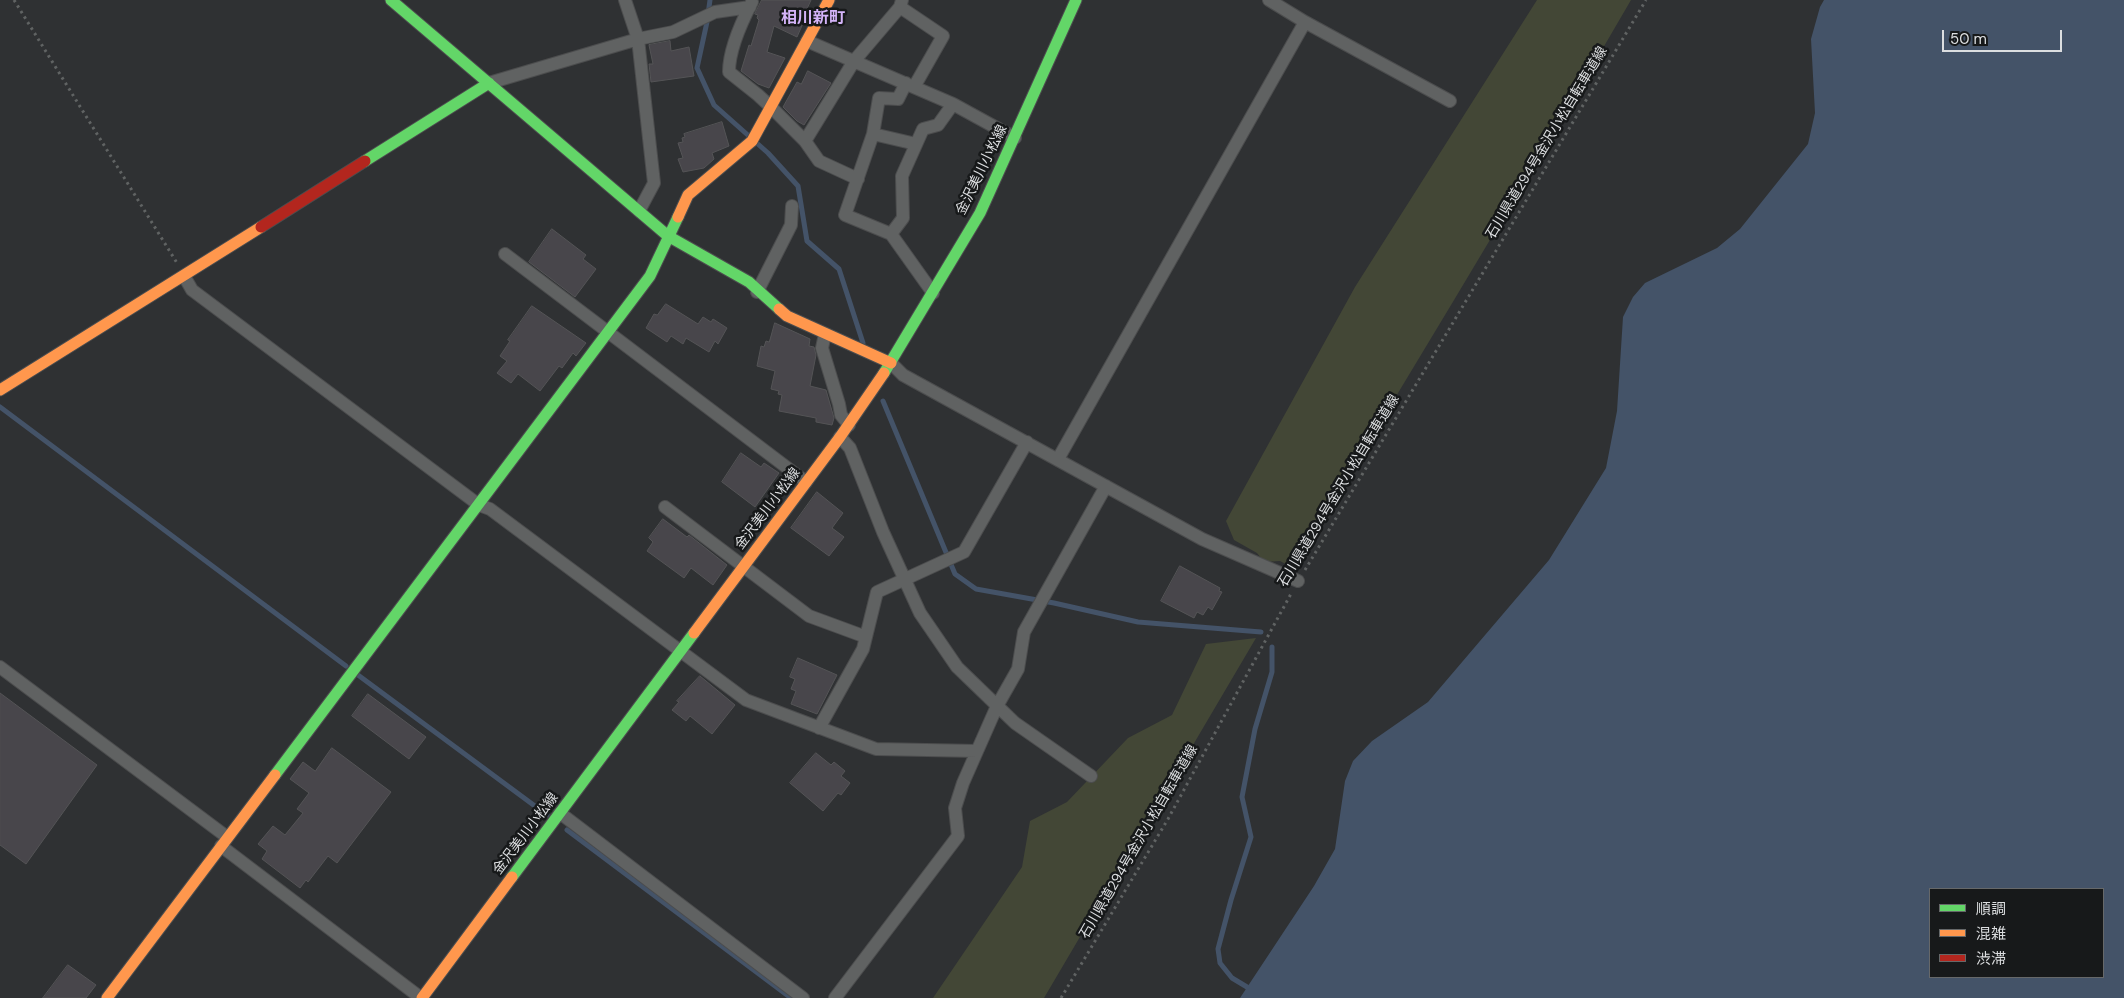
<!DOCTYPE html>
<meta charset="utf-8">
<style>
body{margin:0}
#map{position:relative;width:2124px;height:998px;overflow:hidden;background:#2f3133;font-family:"DM Sans","Noto Sans JP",sans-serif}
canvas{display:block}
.legend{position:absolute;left:1929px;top:888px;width:175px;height:90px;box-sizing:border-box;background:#17191a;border:1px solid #666869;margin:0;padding:6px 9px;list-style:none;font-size:15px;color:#dcdee0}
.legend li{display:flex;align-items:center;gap:10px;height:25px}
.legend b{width:25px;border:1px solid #666869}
.scale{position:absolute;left:1942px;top:30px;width:120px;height:22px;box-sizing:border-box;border:2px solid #dcdee0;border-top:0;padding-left:6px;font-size:15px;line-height:18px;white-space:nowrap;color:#dcdee0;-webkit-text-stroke:4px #17191a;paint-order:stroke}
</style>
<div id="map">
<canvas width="2124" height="998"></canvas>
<ul class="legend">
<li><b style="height:6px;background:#63d668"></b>順調</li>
<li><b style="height:6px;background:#ff974d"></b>混雑</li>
<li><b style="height:6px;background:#b3261e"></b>渋滞</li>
</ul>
<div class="scale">50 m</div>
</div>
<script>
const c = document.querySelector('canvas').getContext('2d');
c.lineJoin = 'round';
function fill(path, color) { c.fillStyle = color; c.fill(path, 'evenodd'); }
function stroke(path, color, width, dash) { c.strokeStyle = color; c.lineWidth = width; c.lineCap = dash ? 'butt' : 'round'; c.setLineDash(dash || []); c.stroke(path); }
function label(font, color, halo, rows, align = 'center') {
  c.font = font + ' "DM Sans","Noto Sans JP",sans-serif'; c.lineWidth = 5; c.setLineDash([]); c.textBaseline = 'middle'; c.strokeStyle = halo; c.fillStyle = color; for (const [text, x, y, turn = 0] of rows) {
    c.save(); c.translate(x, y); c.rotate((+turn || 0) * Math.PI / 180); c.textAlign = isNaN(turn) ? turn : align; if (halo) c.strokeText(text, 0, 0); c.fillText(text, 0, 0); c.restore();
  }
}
fill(new Path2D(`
 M1537,0h94c-78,135 -158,269 -239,403 -33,55 -64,111 -99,165l-13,-7 -16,1 -7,-9 -23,-13 -8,-19 129,-234z
 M1256,638l-212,360h-111l89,-131 8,-46 37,-19 61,-64 44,-23 34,-71z`), '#434736');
fill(new Path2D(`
 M1824,0h300v998h-884l74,-112 21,-37 10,-68 8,-20 19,-20 56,-39 121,-142 57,-92 11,-57 6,-94 10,-20 12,-14 72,-35 23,-19 68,-85 7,-31 -4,-74 9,-32zM1930,889h173v88h-173z`), '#445368');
stroke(new Path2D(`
 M710,0l-3,22 -10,46 17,37 54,48 30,33 9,55 32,28 24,74
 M883,401l72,173 21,15 78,14 84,19 123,10
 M0,407l346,259
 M358,675l189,140
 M567,830l224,168
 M1247,987l-15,-9 -12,-15 -2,-14 13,-49 20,-63 -9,-40 13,-68 17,-57v-25`), '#445368', 5);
const building = new Path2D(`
 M762,0h49l-5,11 2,1 -11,25 -23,-11 -7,26 18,6 -16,30 -11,-4 -17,-13 8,-26 2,1 8,-26 -2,-2 1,-3 -3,-1z
 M670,41l1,10 18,-4 5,29 -43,6 -2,-18h4l-4,-19z
 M808,71l23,12 -27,42 -7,-4 -14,-14 14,-25 4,2z
 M722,122l7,24 -17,7 2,6 -10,9 -21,4 -5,-13 5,-1 -5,-15 5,-1 -1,-4 3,-1 -1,-3z
 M552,229l34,26 -3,4 13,10 -21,28 -46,-35z
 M666,304l32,20 5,-7 8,5 2,-3 14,9 -9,16 -3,-3 -6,11 -23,-14 -3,6 -12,-8 -4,6 -21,-14 8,-14 3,1z
 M532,306l54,37 -10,13 -3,-3 -11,15 -3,-2 -19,25 -22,-17 -7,9 -14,-10 10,-12 -7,-5 10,-15 -2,-1z
 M775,323l35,16 -1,7 5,1 2,8 -6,31 16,4 8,28 -2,7 -16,-3v-4l-37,-7 3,-16 -4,-1 1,-3 -8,-2 4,-18 -18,-5 4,-20 3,1 2,-6 3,1z
 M741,453l20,14 3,-4 15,10 -24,34 -33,-25z
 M817,492l26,21 -11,15 12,9 -15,19 -38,-28z
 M663,519l24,18 2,-2 38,30 -14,20 -22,-17 -7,10 -37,-27 6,-9 -4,-4z
 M1180,566l40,22 -1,3 3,1 -10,18 -4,-3 -5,8 -6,-3 -3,6 -33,-17z
 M798,658l39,17 -20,39 -26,-10 5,-13 -5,-2 4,-10 -5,-2z
 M700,676l35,29 -23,29 -22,-18 -4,5 -14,-11 7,-8 -2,-1z
 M0,693l97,72 -71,99 -26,-19z
 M368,694l58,43 -17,22 -57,-43z
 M332,748l59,44 -54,71 -9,-7 -20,26 -2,-2 -6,8 -38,-29 5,-8 -9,-7 15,-18 12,9 18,-22 -6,-4 12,-16 -19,-14 13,-17 12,9z
 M816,753l15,12 3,-3 11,9 -4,5 9,7 -9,12 -3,-2 -15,18 -33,-28z
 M68,965l28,20 -10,13h-43z`);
fill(building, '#48464b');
stroke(building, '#545456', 1);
const street = new Path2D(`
 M625,0l13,39 16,144 -15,28
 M1269,0l36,22 145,79
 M752,2c-11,21 -23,47 -23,70l29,23 13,12 34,34 14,20 39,18
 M900,7l43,29 -29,51
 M807,41l146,63 62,34
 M489,83l149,-44 35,-7 42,-20 35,-5
 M906,83l-8,16 -19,-1 -6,36 -28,81 46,19 42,59
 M873,134l43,10
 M805,141l49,-80 46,-54 2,-7
 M891,234l12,-16 -1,-42 21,-47 15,-4 15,-21
 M505,254l301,228
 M184,276l8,14 287,215 11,4 256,191 130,49 101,2
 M757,292l34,-67 1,-19
 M825,334l-3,14 17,56 2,11 8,10
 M891,363l12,12 299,164 96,42
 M840,437l10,11 33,84 37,81 37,54 58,56 76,53
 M1058,459l247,-437
 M665,507l144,109 57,21
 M0,667l227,170
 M819,728l44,-79 14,-57 87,-40 63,-110
 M560,813l243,185
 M221,846l200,152
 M835,998l123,-162 -3,-28 8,-25 34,-77 21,-37 6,-37 82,-146`);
const fast = new Path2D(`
 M391,0l277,236 81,46 30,27
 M365,161l124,-78
 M884,373l96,-160 96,-213
 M275,775l375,-499 28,-59
 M512,877l182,-244`);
const slow = new Path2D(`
 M678,217l10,-22 64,-54 77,-141
 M779,309l8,7 104,47
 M0,390l261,-163
 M694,633l146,-196 44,-64
 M107,998l168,-223
 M422,998l90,-121`);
const jam = new Path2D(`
 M261,227l104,-66`);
stroke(street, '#4c4d4e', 14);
stroke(fast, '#4c4d4e', 13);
stroke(slow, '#4c4d4e', 13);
stroke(jam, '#4c4d4e', 13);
stroke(new Path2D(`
 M14,0l163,263
 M1305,570l341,-570
 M1061,998l107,-179 124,-227`), '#606363', 3, [2.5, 4]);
stroke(street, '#606262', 12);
stroke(fast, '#63d668', 11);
stroke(slow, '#ff974d', 11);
stroke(jam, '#b3261e', 11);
label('14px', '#dcdee0', '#17191a', [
 ["石川県道294号金沢小松自転車道線",1547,143,-59],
 ["金沢美川小松線",982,170,-64],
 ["石川県道294号金沢小松自転車道線",1339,491,-59],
 ["金沢美川小松線",768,509,-53],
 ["金沢美川小松線",526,834,-53],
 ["石川県道294号金沢小松自転車道線",1139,842,-60]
]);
label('bold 16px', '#d4b4f9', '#17191a', [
 ["相川新町",813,19]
]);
</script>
